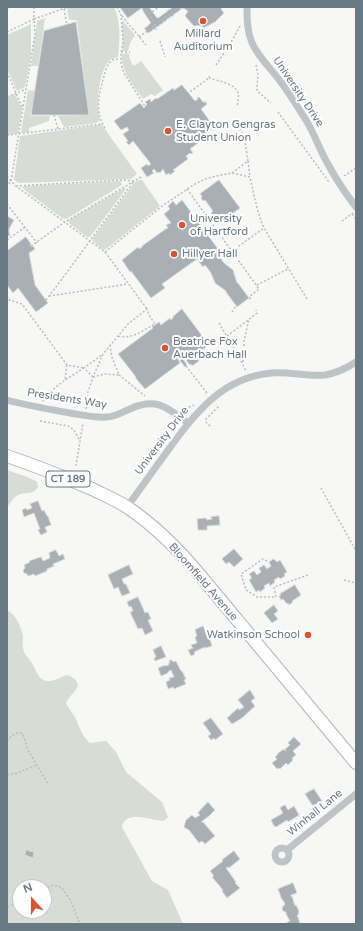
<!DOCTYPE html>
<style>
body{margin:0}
#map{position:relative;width:363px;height:931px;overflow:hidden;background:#f7f7f5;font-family:"Varela Round",sans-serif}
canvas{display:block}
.frame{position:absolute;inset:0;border:8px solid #687984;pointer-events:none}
.north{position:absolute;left:12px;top:879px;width:40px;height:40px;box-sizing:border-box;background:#fff;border:1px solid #c3c9ce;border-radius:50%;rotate:339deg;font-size:11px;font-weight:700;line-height:16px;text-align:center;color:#687984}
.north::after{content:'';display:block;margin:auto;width:14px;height:18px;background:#d85434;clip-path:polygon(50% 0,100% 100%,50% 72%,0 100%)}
</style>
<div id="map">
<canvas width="363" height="931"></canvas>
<div class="frame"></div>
<div class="north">N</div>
</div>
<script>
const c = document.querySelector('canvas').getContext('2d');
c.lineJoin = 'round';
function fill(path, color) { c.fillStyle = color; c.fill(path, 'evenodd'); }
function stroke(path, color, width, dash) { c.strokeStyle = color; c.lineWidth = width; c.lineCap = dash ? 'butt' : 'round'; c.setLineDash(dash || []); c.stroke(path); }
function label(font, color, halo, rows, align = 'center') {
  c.font = font + ' "Varela Round",sans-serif'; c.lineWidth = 4; c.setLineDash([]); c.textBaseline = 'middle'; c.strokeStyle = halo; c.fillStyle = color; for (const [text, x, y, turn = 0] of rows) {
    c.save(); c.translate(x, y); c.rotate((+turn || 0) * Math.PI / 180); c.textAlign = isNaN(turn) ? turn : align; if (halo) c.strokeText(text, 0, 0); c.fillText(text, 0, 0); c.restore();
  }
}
fill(new Path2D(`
 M69,7h45c7,15 6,34 4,50 -2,1 -6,1 -8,3 -11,9 -15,48 -10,60l-4,3 -32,4 -6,-11 31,-1 -12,-95h-8l-2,-12z
 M45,18l-7,48h-7l6,-45z
 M122,21h1l12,14 -5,8 -2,8h-6l1,-9z
 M31,24v30l-6,33 -8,4 -10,-22v-34z
 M129,53c0,5 2,10 5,13l7,-5 22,29 -8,6 -4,-2 -8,5c-9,-13 -22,-27 -21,-44l1,-1z
 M28,90l7,1 -5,25h20l-1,5 -20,7v4l-8,1z
 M15,94l7,15 -4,24 -11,2v-37z
 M98,125h4l35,49 -6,5 -112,4 -5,-3 6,-44z
 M139,180h3l18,26 -54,43h-4l-9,-8v-3l41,-55z
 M121,181l1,4 -56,34 -4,-1 -36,-27 -4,-4 4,-1z
 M124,188l2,1 -36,48h-3l-18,-14v-3z
 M7,470c10,4 21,6 30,12l1,5c-6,9 -11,4 -20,8 -5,2 -7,8 -11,12z
 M7,610c9,5 14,16 16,26 0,5 -1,11 1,16 2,4 5,6 7,10 5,6 6,17 15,19 7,1 15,-4 21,-6 6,2 9,4 11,10 -2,7 -9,11 -12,18 2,5 6,9 9,14 4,9 7,19 15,26l16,-2 10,11 10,20 36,30 6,15 -4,4c-11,0 -39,-12 -42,6l30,54 16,9 15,34h-176zM20,887h24v24h-24z`), '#d7dcd4');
const building = new Path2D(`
 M120,7h23l-15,11z
 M143,7h6l8,11 3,-1 3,-3 1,1 -1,-1 4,-2v-1l3,-2 1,1 -1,-1 3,-2h49l-1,2 3,4 -9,9 -12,6 -2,-3 -7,1 -9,-10 3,-5 -5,-3 -2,1v-1v1l-3,3 -1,-1 1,1 -4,2v1l-3,2 -1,-1 1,1 -4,2v1l-3,2h-1h1l-4,3v-1v1l-3,2h-1l-3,3v-1v1l-3,2h-1v1h-1l-4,-5h2v-1l3,-2v-1l2,-1 -8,-12 -1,-3z
 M76,22l13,93h-58l13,-84z
 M182,85l13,16 3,-2 -1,-1 2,-1 5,6 1,-2 2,3 -6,5 13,18 -3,3 -1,-1 -1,1v1l-2,2 -1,-1 -2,2 1,1 -3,1v-1l-2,2 1,1 -3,2 -1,-2 -1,2 2,3 -8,6 3,4 -2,1 -1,-1 -4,3 2,3 -15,11 2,1 -5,4 -1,-2 -3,2 -3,-6 -3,4 -1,-1 -2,1 -3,-4 -2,2 2,2 -7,4 -6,-9 6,-4 1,2 3,-2 -18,-23 -4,4 -3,-3 2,-1 -5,-7 6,-4 -2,-3 -6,3 -7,-9 26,-18 4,5 3,-4 -2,-2 5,-3 1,3 5,-4 1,1 6,-4 10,-7 1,2z
 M219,180l21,28 -19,14 -6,-8 -2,1 -2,-2 2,-2 -8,-11 -2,1 -2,-3 1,-2 -2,-2z
 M182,200l39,53 -3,2 6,8 9,7 4,13h1l11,15 -12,9 -11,-15v-1l-11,-8 -4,-10 -6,-8 -2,2 -6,-8 -35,25 3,4 -14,10 -20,-27 -1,1 -8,-12 16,-13 1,2 3,-2v-1l25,-18v1l1,-1 -2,-3 5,-2 -7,-9 6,-5 -2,-3 5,-5 3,4z
 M7,216l7,4 -5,9v3l1,3 -3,2z
 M26,237l5,7 -1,1 2,2 1,-1 2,3 -6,4 6,32 13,18 -12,9 -18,-24 -5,5 -6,-8v-34z
 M182,309l27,36 -10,7h-1l-2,1 2,4 -1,1 2,3 -7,5 -1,-2 -1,1 -8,-10 -1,1 6,9 -2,2 -7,-9h-1l3,5 -35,26 -7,-8 -3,-4h1l-18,-23 35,-26 -1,-1 7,-5 2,3 9,-7 1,2 2,-2v-1z
 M38,501l4,10 2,-1 3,6h1l3,9 -6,2 2,5 -6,3 -3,-5 2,-1 -6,-16 -10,4 -2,-7 4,-2 1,2 5,-2 -2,-4z
 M219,516l1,9 -13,1v4h-9l-1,-11 9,-1 1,2 5,-1 -1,-2z
 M234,549l9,10 -9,8 -5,-5 -3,2 -4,-5z
 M56,550l3,6 4,-2 2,5 -12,5 1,2 -7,3v2l-12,5 -1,-2 -6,2 -1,-2 -3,-1 -1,-3 2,-2 -1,-3 6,-3 -1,-1 12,-4 2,4 7,-3 -1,-5z
 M274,559l3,3 3,-2 7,12 -3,2 1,2 -5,3 -1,-2 -5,3 1,2 -5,4 -1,-3 -5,3 1,2 -5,4 -1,-2 -3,2 -7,-12 3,-2 -3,-4 5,-3 3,4 4,-3 -2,-4 5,-3 3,4 4,-3 -2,-4z
 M129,565l4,9 -11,5 2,5h2l4,9 -8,3 -4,-9 -4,2 -6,-14z
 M295,585l6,10 -9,6 1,1 -4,3 -1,-2 -1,1 -4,-5 -2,1 -2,-4 2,-1 -1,-1z
 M138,597l7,16 3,-1 3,7 -3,1 5,11 -8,4 -3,-7 -4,1 -8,-17 3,-1 -2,-5 -2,1 -2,-5z
 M274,605l4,6 -4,3 4,5 -6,4 -8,-10z
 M203,626l5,12 1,-1 3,9 -7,2v-1l-11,5 1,2 -4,2 -3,-6 5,-2 -2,-3 6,-2 -2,-6 2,-1 -2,-6z
 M161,646l5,11 -11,4 -1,-3 2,-1 -3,-7z
 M172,660l1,2 3,-1 5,10h1l4,8 -2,1 2,4 -12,5 -1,-2 -5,2 -2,-7 4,-2 -1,-2 5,-1 -3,-7 -3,2v1l-7,3 -3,-8 7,-3v1l4,-1 -1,-1 2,-1 -1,-2z
 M250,690l5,8 -4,3 4,5 -13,12 -10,6 -5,-6 11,-10 1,2 5,-3 -6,-7z
 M211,718l12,16 -8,6 -1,-2 -3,2 -3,-4 3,-2 -8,-11z
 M294,737l7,7 -8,7 3,4 -4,3 1,2 -5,5 -2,-2 -6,6 -1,-1 -2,1 -5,-6 5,-4 -2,-2 3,-3v-1l6,-4 1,2 1,-1 -1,-1 5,-4 -2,-2z
 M314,789l8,12 -9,5 -8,-12z
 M208,802l7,8 -6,6 -8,6h2l12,14 -10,8 -3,-3 -3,2 -10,-13 -2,-1 -3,-2 1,-4 1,-1 -1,-1 7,-6 3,3 5,-3 -2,-2z
 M285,805l3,5 6,-4 5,9 -11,7 -1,-2 -11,7 -1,-1h-1l-3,-6 12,-7 -3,-5z
 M26,850l8,2 -1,6 -8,-3z
 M234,851l6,8 -11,9 -1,-1 -2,1 10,14 -1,1 5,5 -13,10 -5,-7 1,-1 -11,-13 2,-1 -4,-5 13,-10 -1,-1z
 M293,883l4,10 -6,2v2l1,-1 3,10 1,-1 3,6 -1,1 1,2 -2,1 3,8 -1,1h-12l-1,-1 4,-2 -4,-7v-2l-3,-1 -1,-3 3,-4 -2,-4h-1l-4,-11z`);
fill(building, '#a8b0b5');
stroke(building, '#d9d9d7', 1);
const primary = new Path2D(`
 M7,456c29,10 57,21 85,33 12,6 24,11 35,18 27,18 51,42 72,67l157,189`);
stroke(primary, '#b2b7bb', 14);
stroke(new Path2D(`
 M34,7v12l34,-12
 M117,7l4,8 2,26 -2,14v9l3,9 21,33
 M144,7l8,12 4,11
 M7,8l5,-1
 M64,9l3,16
 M149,14l10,-7
 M122,16l24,29
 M7,32l27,-13 1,15 -24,147 5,5 89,66 42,57
 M139,37l41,-30
 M160,41l5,16
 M121,52h9
 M216,65l14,-21 10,-18
 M256,65l2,9 -1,13v4l14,12
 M7,72l15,35
 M209,78c8,3 26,5 29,15 1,4 0,9 -1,14
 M187,94l22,-16v-2
 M7,97l19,-8
 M278,112l51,70
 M54,115l4,14
 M105,128c-11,-16 -6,-35 -1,-52 1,-5 3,-11 7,-15 2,-2 6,-2 9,-2
 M7,135l95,-11
 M248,161l2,16
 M232,173l16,-12c-2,-11 -3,-29 -11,-36v-3
 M7,176l4,5 -4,5
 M344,176l12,-8
 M16,186l106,-6 12,1
 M187,189l72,100 -9,7v3l1,2
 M7,204l30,39
 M352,214l4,5
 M342,221l11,-8
 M7,240l18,-13
 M31,246l34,-24 76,-45
 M232,251l32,-23
 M105,252l57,-46 33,-22 10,-5 11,-3 16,-3 18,4c4,18 7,35 14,51l43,71
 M257,285l31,-16
 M7,296l2,4 13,4 45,61 17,3
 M49,296l79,-12
 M46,300l13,-17 75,-102
 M232,312l4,-6
 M219,323l21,36 6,12
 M227,336l29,-22 1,-1 -1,-3
 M243,362l1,-21 5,-22
 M67,365l-2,15 19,-12
 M186,366l21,27 -2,1
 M119,375l26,21
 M93,377l12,-3 14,1 -7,-18 -2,-11
 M93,377l-9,-9 19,-14
 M43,401l4,-7 18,-14
 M181,408h6l7,-3
 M86,409l2,-17 5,-15 10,-23 25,-30 19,-15 2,6 6,9c-11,6 -24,16 -37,12
 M40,421l28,5 6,4 6,11
 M210,426l-4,-4v-3l12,-12 -2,-2
 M76,466l7,-43
 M321,488l35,63
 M267,561l-4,-2 -22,15 5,16 11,7h19l-2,-10 34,-12
 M344,580l12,3
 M7,741c4,-5 9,-10 16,-7l5,16 20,34
 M7,775l10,-2 20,-8
 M44,889l9,-4 8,2 10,14 9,23
 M7,907l13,-6`), '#b9bcbe', 1.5, [2, 2]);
stroke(new Path2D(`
 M247,7c0,12 0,24 5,36 6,13 16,23 25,34 11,14 20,29 29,43 9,15 14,31 23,46 8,15 17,28 27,41
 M7,400c21,6 42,9 63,13 12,2 25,5 37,4 9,0 15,-5 23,-8 26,-12 37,-2 58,14
 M127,507c13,-18 26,-36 39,-54 28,-38 54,-75 105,-80 18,-2 36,4 54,2 11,-2 22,-7 31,-13
 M275 855a7 7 0 1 1 14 0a7 7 0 1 1-14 0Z
 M287,850l69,-56`), '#bec3c6', 7);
stroke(primary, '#fff', 12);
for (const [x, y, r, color] of [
 [203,21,4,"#d85434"],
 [168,131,4,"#d85434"],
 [182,225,4,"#d85434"],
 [174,254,4,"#d85434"],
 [165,348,4,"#d85434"],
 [308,635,4,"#d85434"]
]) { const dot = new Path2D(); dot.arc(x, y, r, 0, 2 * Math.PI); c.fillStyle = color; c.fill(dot); stroke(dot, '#fff', 1.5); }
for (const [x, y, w] of [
 [68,479,44]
]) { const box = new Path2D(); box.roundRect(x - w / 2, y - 8, w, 16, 3); c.fillStyle = '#fff'; c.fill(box); stroke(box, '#687984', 1); }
label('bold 10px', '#687984', null, [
 ["CT 189",68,479]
]);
label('11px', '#687984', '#fff', [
 ["Millard",203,34,"center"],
 ["Auditorium",203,47,"center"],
 ["E. Clayton Gengras",176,125],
 ["Student Union",176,138],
 ["University",190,219],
 ["of Hartford",190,232],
 ["Hillyer Hall",182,254],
 ["Beatrice Fox",173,342],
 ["Auerbach Hall",173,355],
 ["Watkinson School",300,635,"right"]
], 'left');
label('11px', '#687984', '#fff', [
 ["University Drive",298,92,56],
 ["Presidents Way",67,399,9],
 ["University Drive",162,441,-53],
 ["Bloomfield Avenue",203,582,49],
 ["Winhall Lane",315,813,-39]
]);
</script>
